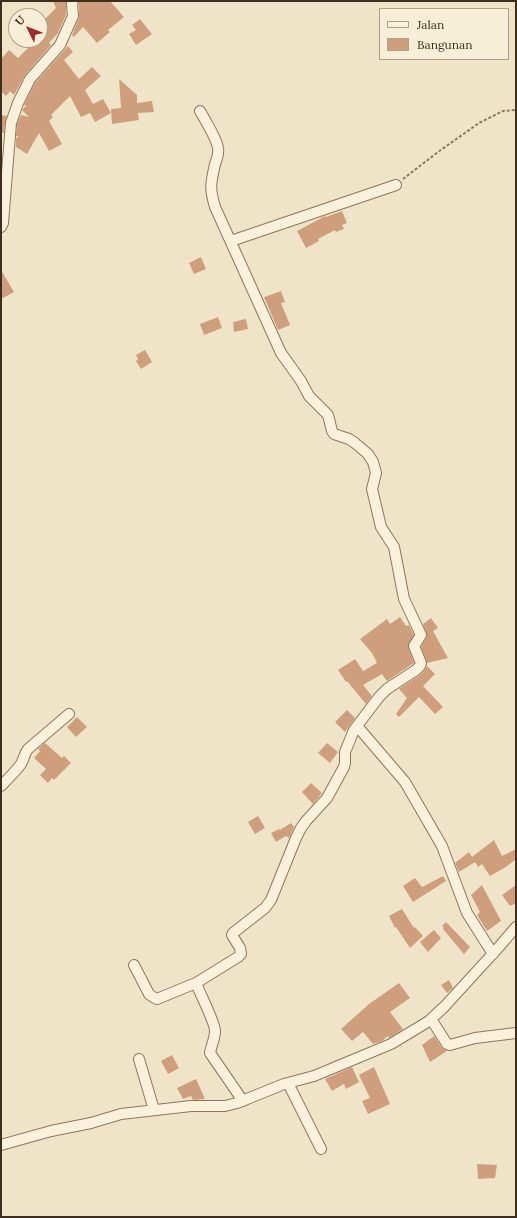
<!DOCTYPE html>
<style>
body{margin:0}
#map{position:relative;width:517px;height:1218px;overflow:hidden;background:#f0e4c8;font-family:Lora,serif}
canvas{display:block}
.frame{position:absolute;inset:0;border:2px solid #3d2e20;pointer-events:none}
.legend{position:absolute;left:379px;top:8px;width:130px;height:52px;box-sizing:border-box;background:#f7eed8;border:1px solid #ada18e;margin:0;padding:5px 7px;list-style:none;font-size:12px;color:#3d2e20}
.legend li{display:flex;align-items:center;gap:8px;height:20px}
.legend b{width:20px;border:1px solid #ada18e}
.north{position:absolute;left:8px;top:8px;width:40px;height:40px;box-sizing:border-box;background:#f7eed8;border:1px solid #ada18e;border-radius:50%;rotate:313deg;font-size:11px;font-weight:700;line-height:16px;text-align:center;color:#3d2e20}
.north::after{content:'';display:block;margin:auto;width:14px;height:18px;background:#9e2a2b;clip-path:polygon(50% 0,100% 100%,50% 72%,0 100%)}
</style>
<div id="map">
<canvas width="517" height="1218"></canvas>
<div class="frame"></div>
<ul class="legend">
<li><b style="height:5px;background:#faf1dc"></b>Jalan</li>
<li><b style="height:11px;background:#cf9f7d"></b>Bangunan</li>
</ul>
<div class="north">U</div>
</div>
<script>
const c = document.querySelector('canvas').getContext('2d');
c.lineJoin = 'round';
function fill(path, color) { c.fillStyle = color; c.fill(path, 'evenodd'); }
function stroke(path, color, width, dash) { c.strokeStyle = color; c.lineWidth = width; c.lineCap = dash ? 'butt' : 'round'; c.setLineDash(dash || []); c.stroke(path); }
fill(new Path2D(`
 M53,1h13v14l-8,18 -9,10 2,2 -26,30 -11,20 -4,-4 -4,5 -5,-5v-32l8,-9 9,8 18,-18h4v-16l16,-16z
 M79,1h31l14,16 -16,13 2,2 -13,11 -14,-16 -9,10 -2,-2 7,-17z
 M140,19l12,15 -16,11 -7,-11 7,-4 -4,-5z
 M68,46l5,6 -9,8 15,19 13,-12 9,9 -16,14 8,14 10,-5 8,14 -16,9 -5,-9 -9,4 -11,-21 -19,19 2,2 -4,4 13,23 -13,7 -10,-18 -12,21 -11,-7v-8l2,-3h-2l1,-12 4,-9 8,2 -7,-7 4,-4 -2,-1 11,-22z
 M119,79l18,16v8l15,-2 2,11 -16,1 1,7 -27,4 -1,-15 10,-1z
 M1,115l6,1 -2,6 -1,11 -3,-1z
 M342,211l5,12 -5,2 2,4 -8,3 -1,-2 -17,9 1,2 -13,7 -9,-17 28,-15 1,1z
 M201,257l5,12 -12,5 -5,-11z
 M1,270l13,22 -13,7z
 M281,291l4,11 -4,1 9,22 -12,5 -14,-33z
 M218,317l4,11 -18,7 -4,-11z
 M246,319l2,10 -14,3 -1,-10z
 M145,350l7,12 -11,7 -5,-8 2,-2 -2,-4z
 M400,617l6,9 3,-1 5,10 -6,11 6,17 -27,18 -5,-7 -19,11 9,11 -6,8 -19,-23 -1,1 -8,-12 17,-11 8,12 14,-8 -5,-10 -12,-14 27,-20 3,5z
 M431,618l7,10 -5,3 15,27 -21,5 -6,-16 6,-11 -4,-12z
 M427,666l8,8 -12,12 20,21 -8,7 -16,-17 -20,20 -3,-3 11,-16 -8,-9 21,-14 5,-5z
 M347,710l8,8 -10,14 -10,-10z
 M77,717l10,10 -11,10 -9,-10z
 M45,743l17,15 2,-2 7,7 -17,17 -2,-2 -4,5 -8,-8 6,-6 -12,-11 6,-7 -2,-2z
 M327,743l11,9 -8,11 -12,-10z
 M311,783l11,10 -9,11 -11,-12z
 M258,816l7,12 -10,6 -7,-12z
 M291,823l3,4 -5,11 -3,-2 -10,6 -5,-9 8,-4 1,1z
 M494,840l8,16 14,-7v10l-10,8 -16,9 -8,-12 -4,3 -3,-5 -16,10 -4,-9 14,-11 3,5z
 M443,876l3,5 -33,21 -10,-16 12,-8 7,9z
 M482,885l19,36 -14,10 -10,-16 3,-3 -9,-17z
 M516,885v18l-6,3 -8,-11z
 M402,909l12,19 1,-1 8,9 -13,12 -14,-21 -1,1 -6,-12z
 M446,922l24,25 -6,7 -21,-25 1,-1 -2,-2z
 M434,930l7,8 -13,14 -8,-10z
 M449,980l4,8 -6,5 -6,-8z
 M399,983l11,15 -20,14 13,17 -14,9 -1,-2 -6,5 -9,3 -10,-12 -11,9 -11,-12 28,-25z
 M434,1036l8,12 5,3 -17,11 -8,-17z
 M172,1055l7,13 -11,6 -7,-13z
 M352,1067l7,15 -13,7 -2,-5 -12,7 -7,-12z
 M374,1067l16,37 -22,10 -6,-13 8,-3 -11,-23z
 M196,1079l9,20 -12,1 -2,-4 -8,3 -6,-11z
 M477,1164l20,1 -2,13 -17,1z`), '#cf9f7d');
const minor = new Path2D(`
 M200,111c5,9 17,28 18,37 1,5 -1,11 -3,16 -4,19 -6,23 0,43l66,146 20,28 8,15 19,19 4,16 2,3 15,5 6,4 13,11 5,8 3,11 -4,16 9,38 13,20 10,52 17,36 -7,11 7,17 -1,3 -4,4 -29,19 -8,8 -25,33 -9,22v11l-1,4 -17,31 -21,23 -5,7 -5,10 -25,62 -6,8 -32,25 -1,2 8,13 1,6 -3,3 -42,26c4,11 19,39 19,48 0,8 -4,15 -5,22l33,48
 M1,227l2,-4 5,-63 3,-37 7,-20 12,-24 30,-34 13,-29 -1,-12 1,-3
 M231,241l165,-56
 M357,726l48,56 37,64 25,67 26,41
 M1,786c7,-7 14,-14 20,-22 3,-5 3,-10 7,-15l41,-35
 M134,965l15,29 4,3 4,2 39,-16
 M431,1019l16,25 3,1 25,-7 41,-5
 M139,1059l15,51
 M288,1083l33,66
 M1,1145l50,-14 40,-8 30,-9 70,-8h34l12,-3 47,-19 30,-8 77,-32 38,-23 16,-15 53,-58 18,-21`);
stroke(minor, '#8d765c', 12);
stroke(new Path2D(`
 M403,179l35,-27 41,-29 24,-12 13,-1`), '#8d765c', 2, [3, 2]);
stroke(minor, '#faf1dc', 10);
</script>
